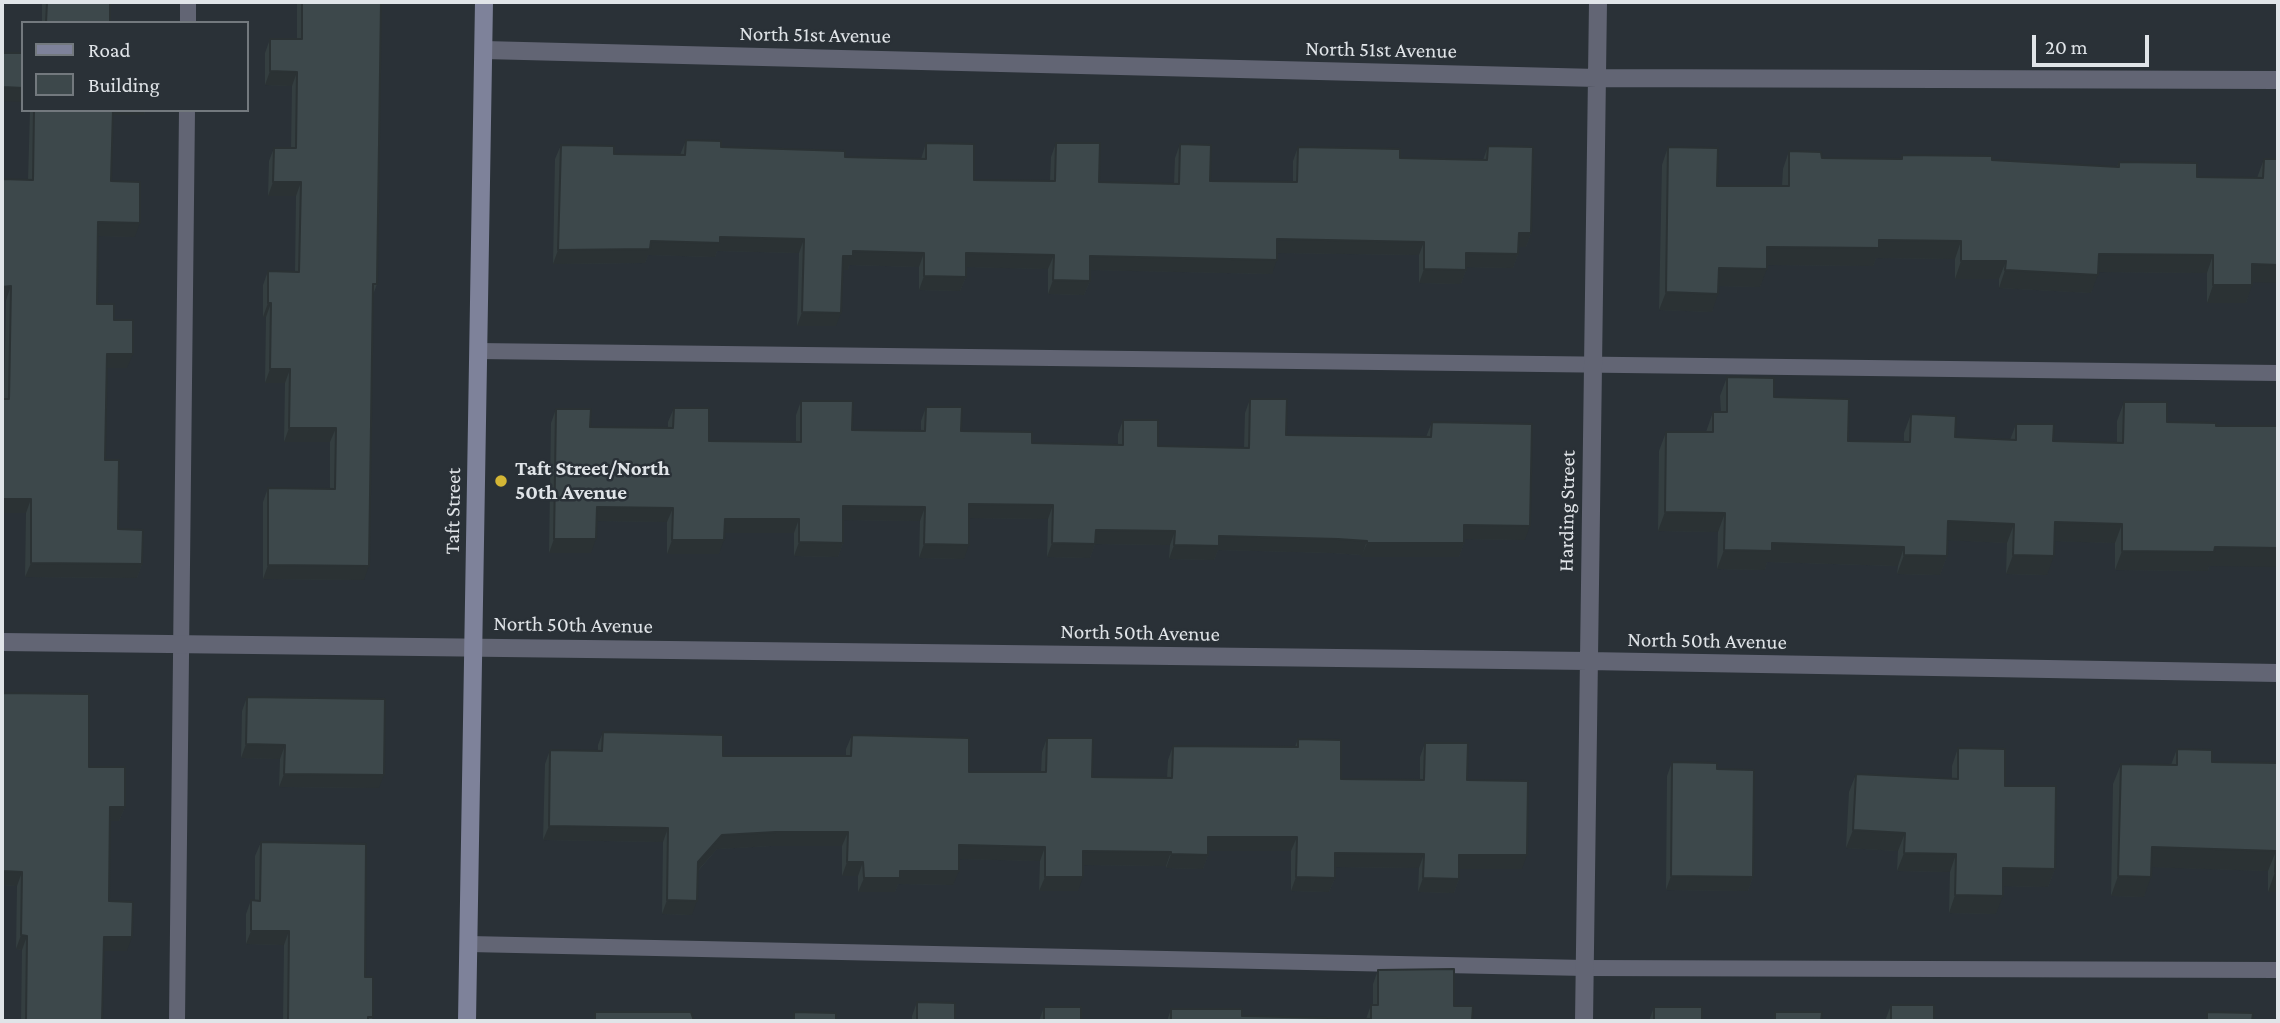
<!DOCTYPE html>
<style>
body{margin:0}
#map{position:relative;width:2280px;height:1023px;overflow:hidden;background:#2a3137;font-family:"Crimson Pro",serif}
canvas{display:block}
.frame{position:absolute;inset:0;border:4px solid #e0e4e8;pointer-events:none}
.legend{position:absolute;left:21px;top:21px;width:228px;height:91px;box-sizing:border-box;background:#2a3137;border:2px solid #73797e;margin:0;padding:9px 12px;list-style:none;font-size:21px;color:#e0e4e8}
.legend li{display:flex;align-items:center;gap:14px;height:35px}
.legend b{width:35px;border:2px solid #73797e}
.scale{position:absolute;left:2032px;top:35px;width:117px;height:32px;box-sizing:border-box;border:4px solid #e0e4e8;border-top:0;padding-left:9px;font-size:21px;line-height:24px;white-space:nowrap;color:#e0e4e8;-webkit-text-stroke:5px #2a3137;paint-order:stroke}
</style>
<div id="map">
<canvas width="2280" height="1023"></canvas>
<div class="frame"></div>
<ul class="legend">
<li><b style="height:9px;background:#7e829a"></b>Road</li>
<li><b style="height:19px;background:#3d484b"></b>Building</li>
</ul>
<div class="scale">20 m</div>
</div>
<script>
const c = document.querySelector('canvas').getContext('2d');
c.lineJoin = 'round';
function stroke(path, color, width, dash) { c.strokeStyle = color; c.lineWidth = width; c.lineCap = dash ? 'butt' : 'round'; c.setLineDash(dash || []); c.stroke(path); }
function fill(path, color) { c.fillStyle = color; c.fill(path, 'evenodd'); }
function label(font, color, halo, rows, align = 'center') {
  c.font = font + ' "Crimson Pro",serif'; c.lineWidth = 5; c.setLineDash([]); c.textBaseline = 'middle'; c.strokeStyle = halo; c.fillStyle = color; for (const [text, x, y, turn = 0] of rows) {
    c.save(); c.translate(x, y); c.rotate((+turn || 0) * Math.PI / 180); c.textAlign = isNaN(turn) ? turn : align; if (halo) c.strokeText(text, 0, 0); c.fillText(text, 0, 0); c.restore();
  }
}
stroke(new Path2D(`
 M188,23v-21
 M478,351l1800,22
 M469,944l1116,24 693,2
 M177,1021l10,-911`), '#626574', 16);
stroke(new Path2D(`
 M484,50l1113,28 681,2
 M2,642l1586,19 690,12
 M1584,1021l14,-1019`), '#626574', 18);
stroke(new Path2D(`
 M467,1021l17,-1019`), '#7e829a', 18);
fill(new Path2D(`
 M42,2h68v21h-68z
 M297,2h84l-4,282 -4,11 -9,285 -101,-1v-77l5,-14 62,1v-47h-46l1,-59h-20l1,-66h-3v-32l5,-14 27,1 1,-76h-28l1,-35 5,-13h17l1,-62 -27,-1v-32l5,-14h27z
 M3,53h20l-21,48v-44z
 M30,110h115l-1,5h-31l-2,66 24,56 -37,-1 -1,68 17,16 13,48h-20l-2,92 13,69 24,35 -5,14 -112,-1 1,-64h-24v-114h2l2,-99 22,-120z
 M686,140l35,7 124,10 76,2 5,-16 48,37 76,1 1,-24 5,-14 43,39 75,2 1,-26 5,-14 30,37 83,1v-21l5,-14 102,11 83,2 5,-14 43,87 -5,14h-7l-1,7 -5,14 -47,-1v3l-5,14 -42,-1v-28l-142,-2 -5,21 -182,-4v11l-6,14 -36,-1v-25l-82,-2v10l-6,14 -41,-1v-23l-70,-2 -1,5h-6l-6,56h-39l2,-73 -82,-2 -2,6 -67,-2 -3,8 -92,1 2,-105 6,-14 53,9 66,1z
 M1668,147l49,39h65l1,-17 6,-18 33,7 79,1 1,-4 215,12 2,-5 78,15 60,1 7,-19h14l-26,124 -6,20h-39v-30l-109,-1 -7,21 -92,-5v-9h-44v-20l-79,-1 -3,8 -106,-1 -7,22 -42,-1 -6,26 -53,-2 3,-145z
 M1727,377l47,20 74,44 56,1v-9l7,-19 44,23 55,3 6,-16 37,17 64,2v-22l7,-19 43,20 42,144 -1,5 -93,-1v-27l-60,-2 -8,34 -41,-1 1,-31 -59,-3 -1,16 -7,19 -43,-1 1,-8 -131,-4 -2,8 -48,-1 1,-37 -60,-1 1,-80 7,-19h40l7,-20h8l-1,-16z
 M1250,399l36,36 140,2 6,-15 93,118 -61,-1v4l-5,14h-98l1,-2 -29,-2 -115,-3 -4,10 -45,-1 1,-14 -75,-1 -5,14 -43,-1 1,-38 -79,-1 -5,41 -45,-1 1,-37 -77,-1v23l-5,14 -44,-1v-23h-70l-5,21h-52v-32l-70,-1 -6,32h-42l2,-130 5,-14 34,18 78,1v-6l6,-14 35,33 87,1v-27l5,-14 51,29 69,1v-10l5,-14 35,24 71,12 86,1v-10l5,-14 35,26 86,2 1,-35z
 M247,697l132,91 -100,-1 1,-28 -39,-1 1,-47z
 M603,732l120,24h123v-7l6,-14 117,37h72l1,-20 5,-14 45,39 75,1 1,-18 5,-14 122,1 3,-8 43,40 79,1v-23l5,-14 42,37 55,89h-63v10l-5,14 -36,-1 1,-24 -84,-1v11l-6,14 -38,-1v-40h-83v4l-5,14 -37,-1v-2l-83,-1 -5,26h-39l1,-30 -81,-2 -6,26 -55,-1 -3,8h-37v-16h-16v-30h-71l-54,3 -19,22 -6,44 -30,-1 1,-72 -120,-2 2,-76 5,-14 48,1v-6z
 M1958,748l47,38 50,83 -7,18 -45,-1 -7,28 -47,-1 1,-41 -53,-1 1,-20 -52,-3 3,-56 7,-18 96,5v-13z
 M2177,749l35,13 66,1v129h-10v-21l-117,-4 -7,30 -33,-1 2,-112 8,-20 50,1z
 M1672,762l45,7 36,108 -5,14 -82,-1 1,-114z
 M89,767l36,40 -6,14h-9l-1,80 18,50h-23l-2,70h-81l1,-71 -6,-1 1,-63 -15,-1z
 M261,842l104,135 8,40 -2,4h-88l1,-76 -38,-1v-30l5,-14 4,1v-45z
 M1378,970l76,36 18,15h-305l4,-12 71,7 124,3 5,-14h2v-21z
 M917,1002l38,19h-43v-5z
 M1891,1005l43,16h29h-78z
 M1044,1007l37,14h-42z
 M1654,1007l48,14h-53z`), '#343e40');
fill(new Path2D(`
 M270,71l27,1 -5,14 -27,-1z
 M3,87l20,1v14l-21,-1z
 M110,110h35l-1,5h-36z
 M273,182h28l-5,14h-28z
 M98,222l42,1 -5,14 -42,-1z
 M1519,233h12l-5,14h-12z
 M720,237l84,2 -5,14 -82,-2 -2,6 -67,-2 -3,8 -92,1 5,-14 93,-9z
 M1277,239l147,3 -5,13 -147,-2z
 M1879,240l82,1 -6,18 -79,-1 -3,8 -112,-1 6,-18z
 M853,251l71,2 -5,14 -70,-2 -1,5h-10l5,-14z
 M966,253l88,2 -6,14 -87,-2z
 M1466,253l52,1 -5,14 -52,-1z
 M2099,254l114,1 -6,18 -115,-1z
 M1090,256l187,4 -5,14 -187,-4z
 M1961,261h45l-7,18h-44z
 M2252,264l26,1v18l-32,-1z
 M1719,268l48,1 -7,18 -47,-1z
 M1424,269l42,1 -5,14 -42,-1z
 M2005,270l93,5 -7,18 -92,-5z
 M924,276l42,1 -6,14 -41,-1z
 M1053,280l37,1 -6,14 -36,-1z
 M2213,285h39l-6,18h-39z
 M11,286l-5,14 -4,1v-14z
 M1666,292l52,2 -6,18 -53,-2z
 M268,303h3l-5,14h-3z
 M802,312l39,1 -5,13h-39z
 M107,354h26l-6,14h-25z
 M270,369h20l-5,14h-20z
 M289,428h47l-6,14h-46z
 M2,499h29l-5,14h-24z
 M969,504l84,1 -5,14 -84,-1z
 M843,506l82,1 -5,14 -82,-1z
 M597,507l76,1 -6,14 -75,-1z
 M1665,512l60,1 -7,19 -60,-1z
 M725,519h74l-5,14h-75z
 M1948,521l66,3 -7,19 -65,-3z
 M2055,522l67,2 -7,19 -67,-2z
 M1464,525l66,1 -5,14 -66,-1z
 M1096,530l79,1 -5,14 -75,-1 -5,14 -43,-1 5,-14z
 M1219,536l119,3 29,2 -5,14 -29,-2 -115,-3 -4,10 -45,-1 5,-14z
 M554,539h42l-5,14h-42z
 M672,540h52l-5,14h-52z
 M799,542l44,1 -5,14 -44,-1z
 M1367,543h97l-5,14h-98z
 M1772,543l132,4 -6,19 -131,-4 -2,8 -48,-1 7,-19z
 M924,544l45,1 -5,14 -45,-1z
 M2215,547l63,1v19l-69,-1 -1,5 -93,-1 7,-19z
 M1904,555l43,1 -7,19 -43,-1z
 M2013,555l41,1 -7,19 -41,-1z
 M31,563l111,1 -5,14 -112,-1z
 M268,565l101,1 -5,14 -101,-1z
 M246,744l39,1 -5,14 -39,-1z
 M284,774l100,1 -5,13 -100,-1z
 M110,807h15l-6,14h-14z
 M549,826l119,2 -5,14 -120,-2z
 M1853,830l52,3 -7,18 -52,-3z
 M776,832h72l-6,14h-71l-54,3 -24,27 5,-14 24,-27z
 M1208,837h89l-6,14h-88z
 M959,845l86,2 -5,14 -86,-2z
 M2152,847l124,4 -8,20 -124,-4z
 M1083,851l88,1 -5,14 -88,-1z
 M1335,853l89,1 -5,14 -89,-1z
 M1904,853l52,1 -6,18 -53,-1z
 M1171,854l37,1 -5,14 -37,-1z
 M1459,855h68l-5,14h-68z
 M847,862h16l-5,14h-16z
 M2003,868l52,1 -7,18 -51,-1z
 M2,871l20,1 -5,14 -15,-1z
 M900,871h59l-6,14 -55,-1 -3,8h-37l6,-14z
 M2275,872h3v20h-10z
 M1671,876l82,1 -5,14 -82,-1z
 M2118,876l33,1 -7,20 -33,-1z
 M1045,877h38l-5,14h-39z
 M1296,877l39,1 -6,14 -38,-1z
 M1423,878l36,1 -5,14 -36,-1z
 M1955,895l48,1 -7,18 -47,-1z
 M667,900l30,1 -5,14 -30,-1z
 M251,931h38l-5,14 -38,-1z
 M21,935l6,1 -5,14 -6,-1z
 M104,937h28l-5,14h-28z`), '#2b3234');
const building = new Path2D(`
 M47,2h63v21h-64z
 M302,2h79l-4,282h-4l-4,282 -101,-1v-77l67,1 1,-61h-47l1,-59h-20l1,-66h-3v-32l31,1 2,-90h-28l1,-34h22l1,-76 -27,-1v-32h32z
 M3,53h20v35l-20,-1z
 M34,110h79l-2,71 29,1v41l-42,-1 -1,82h17v16h19v34h-26l-2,106h14l-1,69 25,1 -1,34 -111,-1v-64h-29v-100h7l2,-113 -9,1v-108l31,1z
 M686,140l35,1v6l124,4v6l81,2v-16l48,1v36l81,1 1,-38h44l-1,39 80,2 1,-40 31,1 -1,36 87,1 1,-35 102,2v9l87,2 1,-14 45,1 -2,86h-12l-1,21 -52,-1v17l-42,-1v-27l-147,-3v21l-187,-4v25l-37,-1 1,-25 -88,-2v24l-42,-1v-23l-71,-2v5h-10l-2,57 -39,-1 2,-73 -84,-2v6l-69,-2 -1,8 -92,1 3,-105 53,1v8l71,1z
 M1668,147l50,1 -1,38h72v-35l32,1 1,6 80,1v-4l90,1v4l127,7v-5l78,1v14l66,1 1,-19h14v106l-26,-1v21h-39v-30l-114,-1 -1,21 -93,-5 1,-9h-45v-20l-82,-1v8l-112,-1v22l-48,-1 -1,26 -52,-2z
 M1727,377l47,1v19l75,2 -1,42 62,1 1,-28 45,2 -1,21 61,3v-16h38l-1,17 70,2 1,-41h43v20l49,1v3h62v122l-63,-1 -1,5 -92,-1v-27l-67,-2 -1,34 -41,-1 1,-31 -66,-3 -1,35 -43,-1v-8l-132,-4v8l-48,-1 1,-37 -60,-1 1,-80h47v-20h14z
 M1250,399h37l-1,36 145,2 1,-15 100,2 -2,102 -66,-1v18h-97v-2l-29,-2 -119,-3v10l-45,-1 1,-14 -79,-1 -1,14 -43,-1 1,-38 -84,-1v41l-45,-1 1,-37 -82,-1v37l-44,-1v-23h-74l-1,21h-52l1,-32 -76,-1 -1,32h-42l2,-130h35l-1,18 83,1 1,-20h35v33l92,1v-41h52l-1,29 73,1 1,-24h36l-1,24 71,1v11l91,2v-25h35v26l91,2z
 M2,693l87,1v73h36v40h-15l-1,94 24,1 -1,35h-28l-2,84h-76l1,-85 -6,-1 1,-63 -20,-1z
 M247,697l138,2 -1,76 -100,-1 1,-29 -39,-1z
 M603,732l120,3v21h128l1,-21 117,3v34h77l1,-34h46l-1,39 80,1 1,-32 125,1v-8l43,1v39l83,1 1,-37h43l-1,37 61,1 -1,74h-68v24l-36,-1 1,-24 -89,-1v25l-39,-1 1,-40h-89v18l-37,-1v-2l-88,-1v26h-38v-30l-86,-2v26h-59v7h-36l-1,-16h-16l1,-30h-72l-54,3 -24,27 -1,39 -30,-1 1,-72 -119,-2 1,-76 52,1z
 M1958,748l47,1v37h51l-1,83 -52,-1v28l-48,-1 1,-41 -52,-1 1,-20 -52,-3 3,-56 102,5z
 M2177,749l35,1v12l66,1v109h-3l1,-21 -124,-4 -1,30 -33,-1 3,-112 56,1z
 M1672,762l45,1v6l37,1 -1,107 -82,-1z
 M261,842l105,2 -1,133h8v40h-5v4h-80l1,-90h-38v-31l9,1z
 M1454,969v37h19l-1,15h-301v-12h71v7l129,3v-14h7v-35z
 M917,1002l38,1v18h-38z
 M1891,1005h43v16h29h-72z
 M1044,1007h37v14h-37z
 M1654,1007h48v14h-48z
 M595,1012h96l3,9h-99z
 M794,1012l42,1v8h-42z
 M1775,1012h47l-1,9h-46z
 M2207,1012l46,1 -1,8h-45z`);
fill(building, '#3d484b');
stroke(building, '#2b3234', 2);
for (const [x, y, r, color] of [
 [501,481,7,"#d4b635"]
]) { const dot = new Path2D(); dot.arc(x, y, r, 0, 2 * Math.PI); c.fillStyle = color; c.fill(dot); stroke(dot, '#2a3137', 2.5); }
label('21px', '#e0e4e8', '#2a3137', [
 ["North 51st Avenue",815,35,1],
 ["North 51st Avenue",1381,50,1],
 ["Taft Street",453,511,-89],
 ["Harding Street",1567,511,-89],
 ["North 50th Avenue",573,625,1],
 ["North 50th Avenue",1140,633,1],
 ["North 50th Avenue",1707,641,1]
]);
label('bold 21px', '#e0e4e8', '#2a3137', [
 ["Taft Street/North",515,469],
 ["50th Avenue",515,493]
], 'left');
</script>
